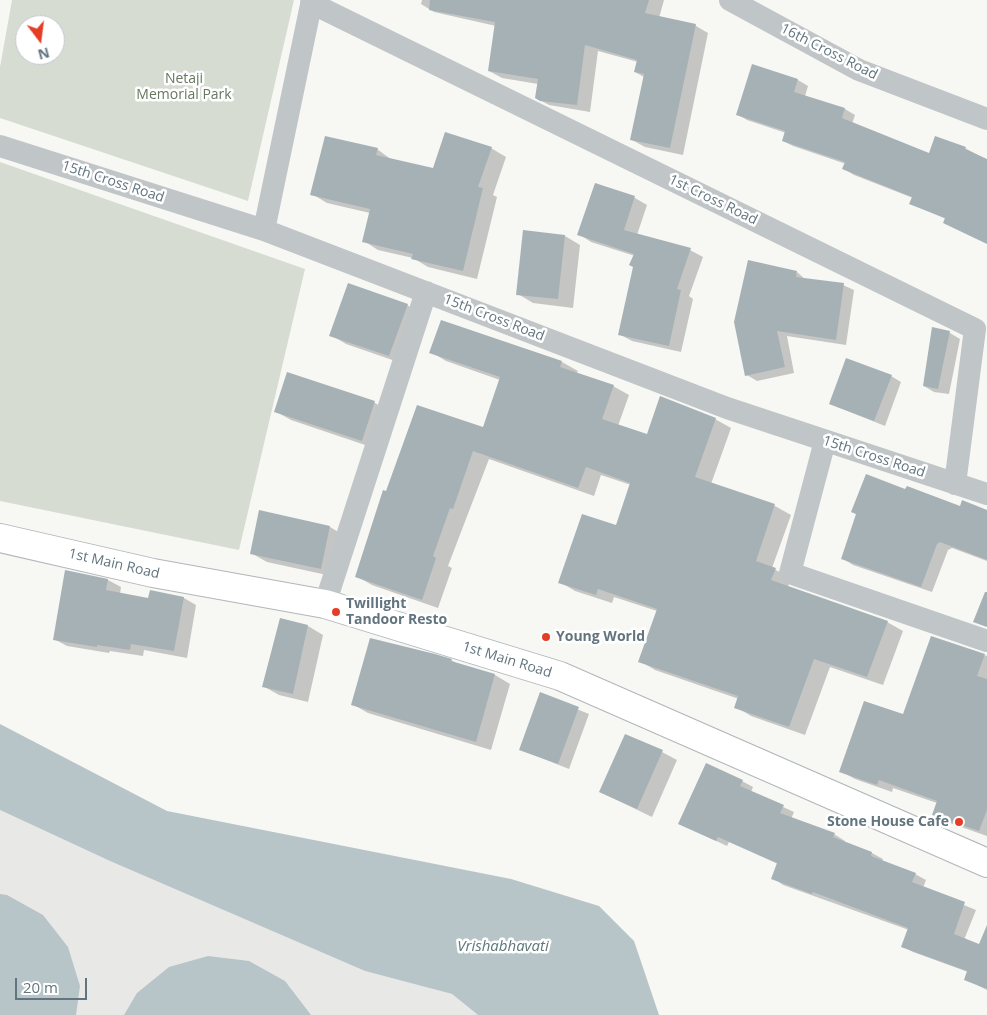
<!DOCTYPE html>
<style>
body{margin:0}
#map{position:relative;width:987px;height:1015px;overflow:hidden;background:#f7f7f4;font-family:"Open Sans",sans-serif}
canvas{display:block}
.north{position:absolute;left:15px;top:15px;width:50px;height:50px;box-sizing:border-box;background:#fff;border:1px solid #c0c8cc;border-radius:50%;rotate:165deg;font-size:14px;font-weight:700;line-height:20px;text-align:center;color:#62757f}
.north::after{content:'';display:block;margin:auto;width:18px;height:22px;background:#e53e26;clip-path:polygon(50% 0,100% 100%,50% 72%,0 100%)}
.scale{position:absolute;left:15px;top:978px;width:72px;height:22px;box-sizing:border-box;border:2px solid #62757f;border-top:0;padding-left:6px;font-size:15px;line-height:18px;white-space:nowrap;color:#62757f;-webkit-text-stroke:4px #fff;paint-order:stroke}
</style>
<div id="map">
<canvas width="987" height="1015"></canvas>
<div class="north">N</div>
<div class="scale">20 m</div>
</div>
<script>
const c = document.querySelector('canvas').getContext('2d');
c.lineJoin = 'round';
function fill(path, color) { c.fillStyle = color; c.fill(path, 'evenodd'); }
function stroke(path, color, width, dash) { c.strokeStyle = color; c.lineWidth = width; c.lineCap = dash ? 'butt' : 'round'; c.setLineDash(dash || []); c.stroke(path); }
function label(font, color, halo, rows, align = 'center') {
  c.font = font + ' "Open Sans",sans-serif'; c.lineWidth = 5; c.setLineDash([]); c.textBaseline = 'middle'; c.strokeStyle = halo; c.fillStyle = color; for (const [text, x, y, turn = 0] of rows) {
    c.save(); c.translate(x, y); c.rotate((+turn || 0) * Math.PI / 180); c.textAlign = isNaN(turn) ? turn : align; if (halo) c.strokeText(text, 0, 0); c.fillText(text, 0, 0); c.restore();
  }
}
fill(new Path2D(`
 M0,810l110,51 255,110 87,23 26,21h-478z`), '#e8e8e7');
fill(new Path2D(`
 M12,0h282l-46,201 -248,-83v-51zM25,25h30v30h-30z
 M0,162l305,107 -66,281 -239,-49z`), '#d7dcd3');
fill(new Path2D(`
 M0,724l167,87 344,68 88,27 35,35 25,74h-181l-26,-21 -87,-23 -255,-110 -110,-51z
 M0,894l7,1 36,20 25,32 12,39 -4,29h-76z
 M208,956l41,5 36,20 26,34h-187l13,-22 32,-26z`), '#b7c5c8');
fill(new Path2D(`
 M422,0h242l-5,18 37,8 12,7 -25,122 -38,-8 -13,-7 12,-63 -9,-5 3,-10 -40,-11 -8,61 -41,-7 -13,-7 2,-14 -36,-6 -13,-7 7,-45 -62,-14 -13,-8z
 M753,65l45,15 10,6 -3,10 40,13 10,6 -3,9 78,31 35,-7 22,12v83l-41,-24 -35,-15 2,-6 -59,-23 -10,-6 2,-5 -53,-18 -10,-5 3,-8 -39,-13 -10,-6z
 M491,148l15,9 -13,38 4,2 -20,82 -49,-12 -15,-9 -35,-8 -14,-9 6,-28 -43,-10 -15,-9 65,-45 15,11 42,9z
 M596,184l39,14 12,7 -10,30 53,15 13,7 -14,39 4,3 -12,53 -49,-11 -13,-7 15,-67 1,-11 -44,-14 -12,-8z
 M565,236l15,9 -7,63 -40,-5 -15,-9z
 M797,272l9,8 37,5 11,5 -8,55 -59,-9 7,37 -37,8 -10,-6z
 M407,305l15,9 -18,50 -58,-20 -15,-9z
 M442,322l120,40 16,9 -1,2 36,13 16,9 -11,31 30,10 67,-17 16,9 -20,56 64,22 16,9 -19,53 19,10 -3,9 99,35 16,9 -20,54 -53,-18 -25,68 -54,-19 -15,-9 3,-8 -84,-29 -15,-9 17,-50 -43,-14 -2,6 -37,-12 -15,-9 56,-55 15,-42 -30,-10 -7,21 -105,-37 -41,107 4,2 -14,40 -66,-23 -16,-9 30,-83 98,-65 16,-48 -54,-19 -15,-9z
 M933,328l17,5 10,6 -11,55 -15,-2 -10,-6z
 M288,374l87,29 15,9 -13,37 -86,-29 -16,-9z
 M891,376l10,6 -16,44 -55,-22z
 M906,490l55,18 26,3v50l-35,-13 -4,2 -16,42 -79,-27 -11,-7z
 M260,512l70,15 15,9 -9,41 -69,-15 -16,-9z
 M66,571l42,9 13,7 -1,7 29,5 35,-1 12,7 -9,53 -43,-8 -1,6 -33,-5 -1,2 -42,-7 -13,-7z
 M281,619l27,7 15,9 -15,67 -29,-7 -16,-9z
 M985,655l2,1v180l-40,-14 -14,-8 4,-11 -44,-15 -1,4 -37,-13 -15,-8 64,-55z
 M451,660l8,5 36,10 15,9 -19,66 -123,-37 -16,-9z
 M540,694l49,20 -20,55 -48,-19z
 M662,752l15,8 -25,57 -52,-25z
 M742,781l11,6 -2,5 43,20 -3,7 43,15 11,7 -1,2 28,10 11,6 -1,3 33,12 11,6 -3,8 53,22 -12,30 23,9v41l-22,-11 3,-7 -55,-20 -11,-6 7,-16 -126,-45 -10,-7 5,-14 -49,-22 -2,4 -47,-22z`), '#0003');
fill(new Path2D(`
 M430,0h219l-4,13 51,11 -26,124 -40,-8 14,-66 -10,-2 3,-12 -52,-15 -8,60 -37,-4 -5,-3 3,-19 -50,-8 7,-49 -66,-12z
 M752,64l46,15 -4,13 51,16 -3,10 87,35 6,-17 31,11 -1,2 22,10v85l-44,-21 2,-5 -36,-14 3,-7 -70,-28 3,-7 -63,-21 3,-10 -49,-16z
 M445,132l47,15 -14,40 5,1 -20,83 -52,-12 2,-5 -51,-12 8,-33 -60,-14 15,-59 53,12 -2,7 57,13z
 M595,183l40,13 -11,34 67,18 -14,41 4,1 -12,56 -51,-11 15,-68 -4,-2 5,-11 -57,-19z
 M523,230l42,5 -7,64 -42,-4z
 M748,260l49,11 -1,6 48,6 -8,57 -59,-9 8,36 -40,9 -11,-54z
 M348,283l60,21 -19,52 -60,-20z
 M441,320l121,41 -2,6 54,18 -12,34 45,15 13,-38 56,22 -21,59 80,27 -19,57 20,7 -5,12 117,41 -21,56 -53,-18 -25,68 -55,-19 4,-12 -100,-34 19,-53 -59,-20 -2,6 -38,-12 24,-69 34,11 14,-42 -44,-16 -8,21 -105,-37 -20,58 -3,-1 -17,48 3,2 -14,42 -67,-23 28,-87 3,1 31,-86 66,22 17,-50 -71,-24z
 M932,327l18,4 -12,58 -15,-3z
 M846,358l46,17 -18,46 -45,-17z
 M287,372l88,29 -13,40 -88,-29z
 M866,474l39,15 2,-3 53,20 2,-6 25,10v50l-47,-18 -3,2 -16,43 -80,-28 15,-45 -5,-2z
 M259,510l71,16 -9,43 -71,-15z
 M65,570l43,9 -2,11 42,8 2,-8 34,7 -10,54 -43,-7 -1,6 -33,-5v2l-44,-7z
 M985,592h2v35l-14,-5z
 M280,618l28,7 -15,69 -31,-7z
 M931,636l54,18 -8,22 10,3v131l-8,21 -47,-16 5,-14 -58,-21 -2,5 -38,-13 25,-71 39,13z
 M370,638l65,16 17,5 -1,2 44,13 -19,68 -125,-37z
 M540,692l39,15 -21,57 -39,-14z
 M625,734l38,16 -26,59 -38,-17z
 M706,763l37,17 -3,6 44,19 -4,8 55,20 -2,4 39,15 -1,4 45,17 -4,9 53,20 -11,32 25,10 8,-19v64l-23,-9 3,-9 -66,-24 7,-19 -95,-36 -1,2 -41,-15 6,-16 -59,-26 -2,4 -38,-17z`), '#a6b1b5');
const secondary = new Path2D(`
 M0,538l153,35 172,31 235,72 427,187`);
stroke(secondary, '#b0b7bb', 30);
stroke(new Path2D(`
 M730,0l129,70 128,49
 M311,3l664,326 -20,155
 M0,146l264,84 463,178 260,86
 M264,230l48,-230
 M825,441l-35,132 197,68
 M325,604l101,-312`), '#c0c5c8', 22);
stroke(secondary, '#fff', 28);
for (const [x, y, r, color] of [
 [336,612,5,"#e53e26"],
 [546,637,5,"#e53e26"],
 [959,822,5,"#e53e26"]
]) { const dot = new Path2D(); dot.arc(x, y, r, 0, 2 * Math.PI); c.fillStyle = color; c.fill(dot); stroke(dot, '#fff', 2); }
label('14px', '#62757f', '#fff', [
 ["16th Cross Road",829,52,27],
 ["15th Cross Road",113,182,18],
 ["1st Cross Road",713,200,26],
 ["15th Cross Road",494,318,21],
 ["15th Cross Road",874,457,18],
 ["1st Main Road",114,564,13],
 ["1st Main Road",507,660,17]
]);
label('14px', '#677760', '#fff', [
 ["Netaji",184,79],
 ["Memorial Park",184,95]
]);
label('bold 14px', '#62757f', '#fff', [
 ["Twillight",346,604],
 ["Tandoor Resto",346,620],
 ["Young World",556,637],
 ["Stone House Cafe",949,822,"right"]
], 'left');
label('italic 15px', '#5c767a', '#fff', [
 ["Vrishabhavati",503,947]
]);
</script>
